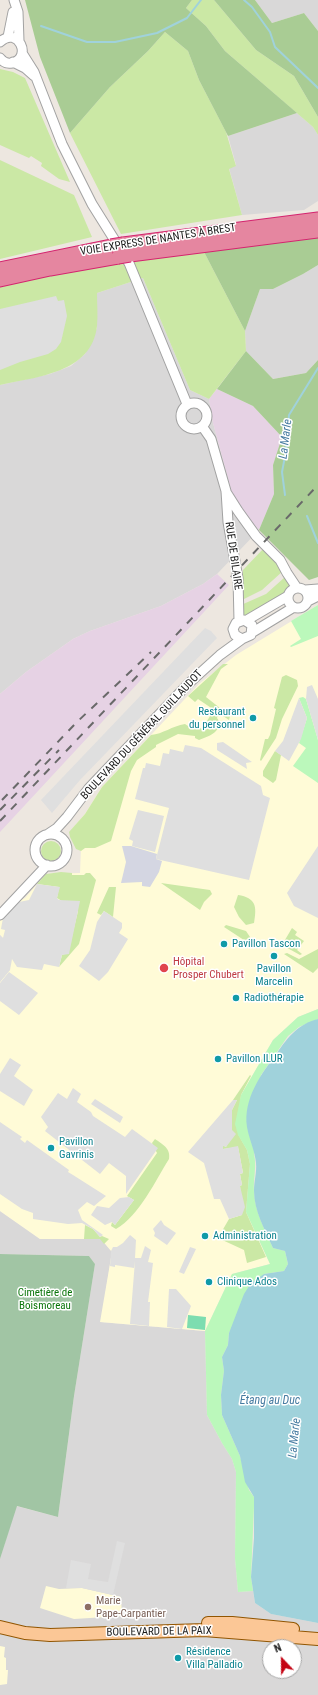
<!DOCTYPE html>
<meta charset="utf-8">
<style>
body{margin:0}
#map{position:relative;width:318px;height:1695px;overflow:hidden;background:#ede7e0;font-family:"Roboto Condensed",sans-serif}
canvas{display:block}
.north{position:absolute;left:262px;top:1639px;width:40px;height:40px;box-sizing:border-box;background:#fff;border:1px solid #a4a4a4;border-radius:50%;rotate:338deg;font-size:11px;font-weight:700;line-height:16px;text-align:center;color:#1b1b1b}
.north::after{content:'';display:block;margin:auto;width:14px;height:18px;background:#c40111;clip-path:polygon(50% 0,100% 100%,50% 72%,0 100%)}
</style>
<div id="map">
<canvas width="318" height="1695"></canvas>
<div class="north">N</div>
</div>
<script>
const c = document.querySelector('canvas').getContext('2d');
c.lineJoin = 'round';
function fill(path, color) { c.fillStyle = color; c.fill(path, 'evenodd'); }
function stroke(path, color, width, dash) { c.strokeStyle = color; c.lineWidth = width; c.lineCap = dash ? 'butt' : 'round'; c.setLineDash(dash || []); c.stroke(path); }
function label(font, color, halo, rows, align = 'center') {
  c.font = font + ' "Roboto Condensed",sans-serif'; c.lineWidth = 3; c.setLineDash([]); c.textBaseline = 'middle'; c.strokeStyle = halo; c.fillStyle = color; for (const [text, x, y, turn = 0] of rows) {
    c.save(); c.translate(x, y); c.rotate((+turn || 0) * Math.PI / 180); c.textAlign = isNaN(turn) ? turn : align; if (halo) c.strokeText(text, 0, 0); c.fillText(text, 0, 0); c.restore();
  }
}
fill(new Path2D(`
 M255,0h63v31l-14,-18 -32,10z
 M297,113l16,14 5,8v66l-14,9 -62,5 -13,-47 7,-3 -8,-29z
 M318,265v95l-12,13 -33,6 -27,-28 -1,-20 15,-42h13l30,-15z
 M143,278l47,112 19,9 4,24 22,81 24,26 -42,44 -14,10 -42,22 -71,25 -17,8 -47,33 -26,22v-309l50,-11 21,-8 14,-12 12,-26v-35z
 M0,1211l40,28h61l11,13 -11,70 104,9 2,84 15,28 10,16 4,13 -1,86 3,34 15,-1 2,12 16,11 47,9v72h-318v-136l16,-53 42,11 16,-121 21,-132 -6,-8 -89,-2zM270,1647h24v24h-24z`), '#d9d8d8');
fill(new Path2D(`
 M217,389l36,17 29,31 -9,28 1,29 -15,36 -24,-26 -22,-81 -4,-24z
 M217,574l12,11 -229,247v-138l26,-22 47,-33 17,-8 71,-25 42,-22z`), '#e6d2e4');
fill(new Path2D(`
 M318,605v404l-20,8 -25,23 -32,55 5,117 24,52 -38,10 -27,57 -105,-9 12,-70 -11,-13h-61l-40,-28v-229l10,-12 -7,-32 -3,-3v-14l21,-21 4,-2 21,-24 34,-1 1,-26 -9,-18 13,-15 17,-27 97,-103 37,-29z
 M46,1586l13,3 23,-1 39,9 1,19 -48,3 -34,-11z
 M0,1646l5,1 -1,10 2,1v12h2l-1,14 -7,1z`), '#fffbd7');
fill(new Path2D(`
 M192,0h22l42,50 38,26 24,41v18l-5,-8 -88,-76 -19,-25 -20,-18z
 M165,32l23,19 11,29 27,52 10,34 -7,3 13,46 -121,19 -51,-101 40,-46 38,-36z
 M0,69l13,3 12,6 45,104 -11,-3 -18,-13 1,-3 -11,-7 -2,2 -29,-13z
 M0,160l74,35 18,42 -92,22z
 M203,250l42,81 1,20 -37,48 -19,-9 -47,-112 -46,15c0,11 1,22 0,33 -5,47 -61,51 -97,59v-98l65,-15z
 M264,548l10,8 9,15 -21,19 -20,10 1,-30z
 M285,577l7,8 -10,11 -33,19h-8v-10l25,-11z
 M223,664h5l-7,5 -15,28 24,19 -1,4 -31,-21 -3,3 -7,-6z
 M286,675l11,5 1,6 -16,33 -6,19 -15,23 -1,-1 5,-21h3l2,-4 6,-26 -2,-1 8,-31z
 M212,713l6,2 -1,3 2,3c1,12 -10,15 -20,19l-4,-2v-2l-17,-2 -22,11v2l-19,13 -6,11 -20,70 -16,7h-10l-4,3 -5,-2 -6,-12 -1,-5 16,-18 17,-27 49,-52c12,-1 21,-9 34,-11l6,4 3,-4 8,5z
 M275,751l6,4 -5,25 -3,3 -10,-7v-5z
 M41 851a10 10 0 1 1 20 0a10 10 0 1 1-20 0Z
 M61,872l11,1v2h12l2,-2h4l6,7 -17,64 -20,23 3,-12 6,-2 10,-42 -21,-13 2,-11 -22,-3 9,-10z
 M161,883l49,7 2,4 -8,8 -4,8z
 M109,887h7l-3,30 -9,-6 -3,4 -4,-2z
 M238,895c18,3 19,11 16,28l-8,2 -7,-8 -5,-10z
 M226,925l20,6 4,6 -3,5 -23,-15z
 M292,928l5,4 -2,3 9,6 -7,9 5,4 -2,1 -18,-10z
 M318,949v19l-5,5 -29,-19 3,-1 12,6z
 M250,1075l1,1 -10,19 -3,39 9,16 3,14 -4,48 20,45 -19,6 -3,-13 -26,-12 11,-19 13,-4 -2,-29 2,-1 -2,-11 3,-1 -5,-26 -15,2v-4l3,2 6,-17v-20l5,-10h-4z
 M155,1139c7,5 16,9 14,20 -14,22 -29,56 -53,70l-5,-3 1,-4 3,3 19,-25 -7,-4 30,-43 -5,-10z
 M85,1225l8,4 7,8 2,-1 7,3 -5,5 -4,-5h-16z`), '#cbe8a5');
fill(new Path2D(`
 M25,0h167l-6,8 20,18 19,25 72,62 -69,23 -29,-56 -11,-29 -23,-19 -17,19 -38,36 -40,46 -30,-76z
 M214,0h41l17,23 32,-10 14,18v86l-24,-41 -38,-26z
 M318,235v30l-15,9 -30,15h-13l-15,42 -42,-81z
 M246,351l27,28 33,-6 12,-13v217l-9,3 -50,-50 15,-36 -1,-29 9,-28 -29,-31 -36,-17z`), '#a9cc94');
fill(new Path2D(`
 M0,1254l89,2 6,8 -21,132 -16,121 -41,-11 -17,53z`), '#a1c5a4');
fill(new Path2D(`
 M318,605v31l-27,11 -1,-1 11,-7 -10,-18z
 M303,697l3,2 12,41v43l-25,-17 13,-18 -7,-5 8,-25 -8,-20z
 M318,1009v10l-19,8 -11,9 -27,39 -7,79c3,13 -1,25 0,38 1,20 11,38 19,56l12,3 3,13 -4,7 -20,3 -35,59 -1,12 -6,12 2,14 -3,24 1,20 18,41 9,34 5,7v9l-3,71 2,14 -15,1 -3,-34 1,-86 -4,-13 -10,-16 -15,-28 -2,-84 27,-57 38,-10 -24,-52 4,-48 -3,-14 -9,-15 -3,-11 6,-29 32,-55 25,-23z`), '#bbf8bb');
fill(new Path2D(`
 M188,1315l18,2 -1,13 -18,-2z`), '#7dddb0');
fill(new Path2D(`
 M56,296l2,5 6,-1 3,16 -6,26 -5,7 -8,5 -28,8 -20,8v-61z
 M205,628l6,3 6,7 -137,142 -28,33 -11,-13z
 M312,685l6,14v41l-12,-41 1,-12z
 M299,698l8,20 -6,21 -12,22 -14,-10 8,-10z
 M223,742l29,20 -6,1 1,6 -30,-19v-7z
 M185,745l16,3 60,38 2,9 7,3 -21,82 -93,-21 13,-51 -34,-9 8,-31h2l1,-5 14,3 3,-13 6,1 1,-5 13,3z
 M138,810l26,6 -9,36 -23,-6 1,-5 -4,-2z
 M318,846v72l-24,-12 -7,-13z
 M37,884l23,3 -3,11 2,2 21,1 -11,53 -7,1 -3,12 -15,-3 -2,6 -25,-3 -5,-8 -2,11 -10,12v-47l3,3 2,-8 -4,-1 2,-11 16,-16 10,-2z
 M104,911l18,12v5l-3,5 9,6 -20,33 -9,9 -20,-15 11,-16 7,-28z
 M9,972l29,21 -19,22 -19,-14v-18z
 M10,1058l11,7 -7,11 19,14 -9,16 -24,-15v-17z
 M73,1088l8,6 -4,8 14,10 2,4 32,21 7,-8 26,19 -32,46v-18l-17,-13 -9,11 -55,-43 3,-4 -7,-10 17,-24 9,6z
 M95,1099l28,18 -3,6 -29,-19z
 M233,1100h4l-5,10v20l4,4 -10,13 -3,-1v3l15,-3 5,27 -3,1 2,11 -2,1 5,21 -3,8 -13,4 -9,-20h-6l-10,-36 -16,-11z
 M0,1122l22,15 -2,2 5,4 2,-3 42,30 -1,2 5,3 33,21 -12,10 -7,-4 -9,8 4,10 21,15 -3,2 -7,-8 -11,-6 -14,1 -35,-5v-6l-11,-4 -22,-15z
 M129,1197l5,3 -19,25 -3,-3 -7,3 -14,-10 6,-9 12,2 11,-10z
 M161,1220l3,5 12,8 -9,12 -13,-9 1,-3 -2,-4z
 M130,1235l6,5 -1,18h6l4,-12 6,4 -3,12 5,1 -5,39h2l-1,24 -19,-2 5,-63 -1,7 -19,-3v2l-5,-1 1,-15 2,-4h4l6,-4z
 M190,1247l6,2 -12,25 -5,-2z
 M169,1289h7l15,17 -9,23 -15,-2z
 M117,1541l8,2 -12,52 -31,-7h-16l5,-28 20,4 -3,15 20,3z`), '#dfdfdf');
fill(new Path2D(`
 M122,846h9l26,8 -1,5 6,2 -3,11 -9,15 -8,-1v-4l-21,1 5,-21z`), '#d4d6e2');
fill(new Path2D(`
 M318,1019v604l-47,-9 -16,-11 -4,-26 3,-39v-41l-9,-15 -5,-26 -18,-41 -1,-20 3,-24 -2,-14 6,-12 1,-12 15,-39 7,-11 13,-9 20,-3 4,-7 -3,-13 -12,-3c-8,-18 -19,-37 -19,-57 0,-10 3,-19 2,-28 -1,-12 -7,-24 -9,-36 -4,-28 14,-53 30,-74 11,-16 21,-29 41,-34z`), '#a0d2db');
stroke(new Path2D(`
 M244,0l8,7 18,25 5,15 43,41
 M41,26l46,16h28l42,-9 30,-15 14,-18
 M285,495l-3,-23 4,-21 3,-36 29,-47
 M307,516l11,27`), '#a0d2db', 2);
const minor = new Path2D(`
 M14,0l4,12 1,29
 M8,37l5,-25
 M0,42c18,-17 33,16 12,21 -5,1 -9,-1 -12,-5
 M22,53l12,19 28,72 30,60 37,59 58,141
 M13,62l12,6 9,8
 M181 416a13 13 0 1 1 26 0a13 13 0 1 1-26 0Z
 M202,426l9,13 15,52 2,31 10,56 1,43
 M226,492l12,19 18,25 24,24 7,13 10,15
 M288 598a10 10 0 1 1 20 0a10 10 0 1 1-20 0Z
 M305,590l13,-1
 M308,601l10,-5
 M247,620l41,-24
 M253,632l41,-25
 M48,834l9,-6 10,-11 22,-29 99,-104 32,-29 22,-16 9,-4 1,-10 -8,-5 -8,3 -3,6 2,6 7,4
 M35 850a16 16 0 1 1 32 0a16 16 0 1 1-32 0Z
 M0,915l47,-50`);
const major = new Path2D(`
 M208,1623h24l61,6
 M0,1627l25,6 25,2 154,-5 114,9`);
const highway = new Path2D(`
 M123,244l195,-25
 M130,255l188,-24
 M0,269l111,-23
 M0,280l50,-11 68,-12`);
stroke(minor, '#a2a2a2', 11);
stroke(major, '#915501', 14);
stroke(highway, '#d4246f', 15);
stroke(minor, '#fff', 9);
stroke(major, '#fbc796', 12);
stroke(highway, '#e586a0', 13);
stroke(new Path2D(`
 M2,800l75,-78 74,-70
 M0,810l59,-60
 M0,821l318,-336`), '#696969', 2, [8, 8]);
const highwayBridge = new Path2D(`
 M111,246l12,-2
 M118,257l12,-2`);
stroke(highwayBridge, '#d4246f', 15, []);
stroke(highwayBridge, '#e586a0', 13);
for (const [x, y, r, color] of [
 [253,718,4,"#0f9aa8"],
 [224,944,4,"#0f9aa8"],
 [274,956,4,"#0f9aa8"],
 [164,968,5,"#e0444e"],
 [236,998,4,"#0f9aa8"],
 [218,1059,4,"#0f9aa8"],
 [51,1148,4,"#0f9aa8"],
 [205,1236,4,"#0f9aa8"],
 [209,1282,4,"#0f9aa8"],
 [88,1607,4,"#8d6e63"],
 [178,1658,4,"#0f9aa8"]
]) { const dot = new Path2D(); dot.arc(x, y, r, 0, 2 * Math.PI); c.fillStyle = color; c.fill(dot); stroke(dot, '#fff', 1.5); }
label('11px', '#1b1b1b', '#fff', [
 ["VOIE EXPRESS DE NANTES À BREST",158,240,-9],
 ["RUE DE BILAIRE",233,556,82],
 ["BOULEVARD DU GÉNÉRAL GUILLAUDOT",142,735,-47],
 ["BOULEVARD DE LA PAIX",159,1632,-1]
]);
label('11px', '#0d838f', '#fff', [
 ["Restaurant",245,712,"right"],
 ["du personnel",245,725,"right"],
 ["Pavillon Tascon",232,944],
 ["Pavillon",274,969,"center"],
 ["Marcelin",274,982,"center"],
 ["Radiothérapie",244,998],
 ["Pavillon ILUR",226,1059],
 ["Pavillon",59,1142],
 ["Gavrinis",59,1155],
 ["Administration",213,1236],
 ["Clinique Ados",217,1282],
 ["Résidence",186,1652],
 ["Villa Palladio",186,1665]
], 'left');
label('11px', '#be3a42', '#fff', [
 ["Hôpital",173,962],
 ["Prosper Chubert",173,975]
], 'left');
label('11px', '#0b760b', '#fff', [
 ["Cimetière de",45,1293],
 ["Boismoreau",45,1306]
]);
label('11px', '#785e54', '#fff', [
 ["Marie",96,1601],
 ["Pape-Carpantier",96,1614]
], 'left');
label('italic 12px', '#467ba1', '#fff', [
 ["La Marle",286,439,-83],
 ["Étang au Duc",270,1401],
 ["La Marle",295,1438,-84]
]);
</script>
